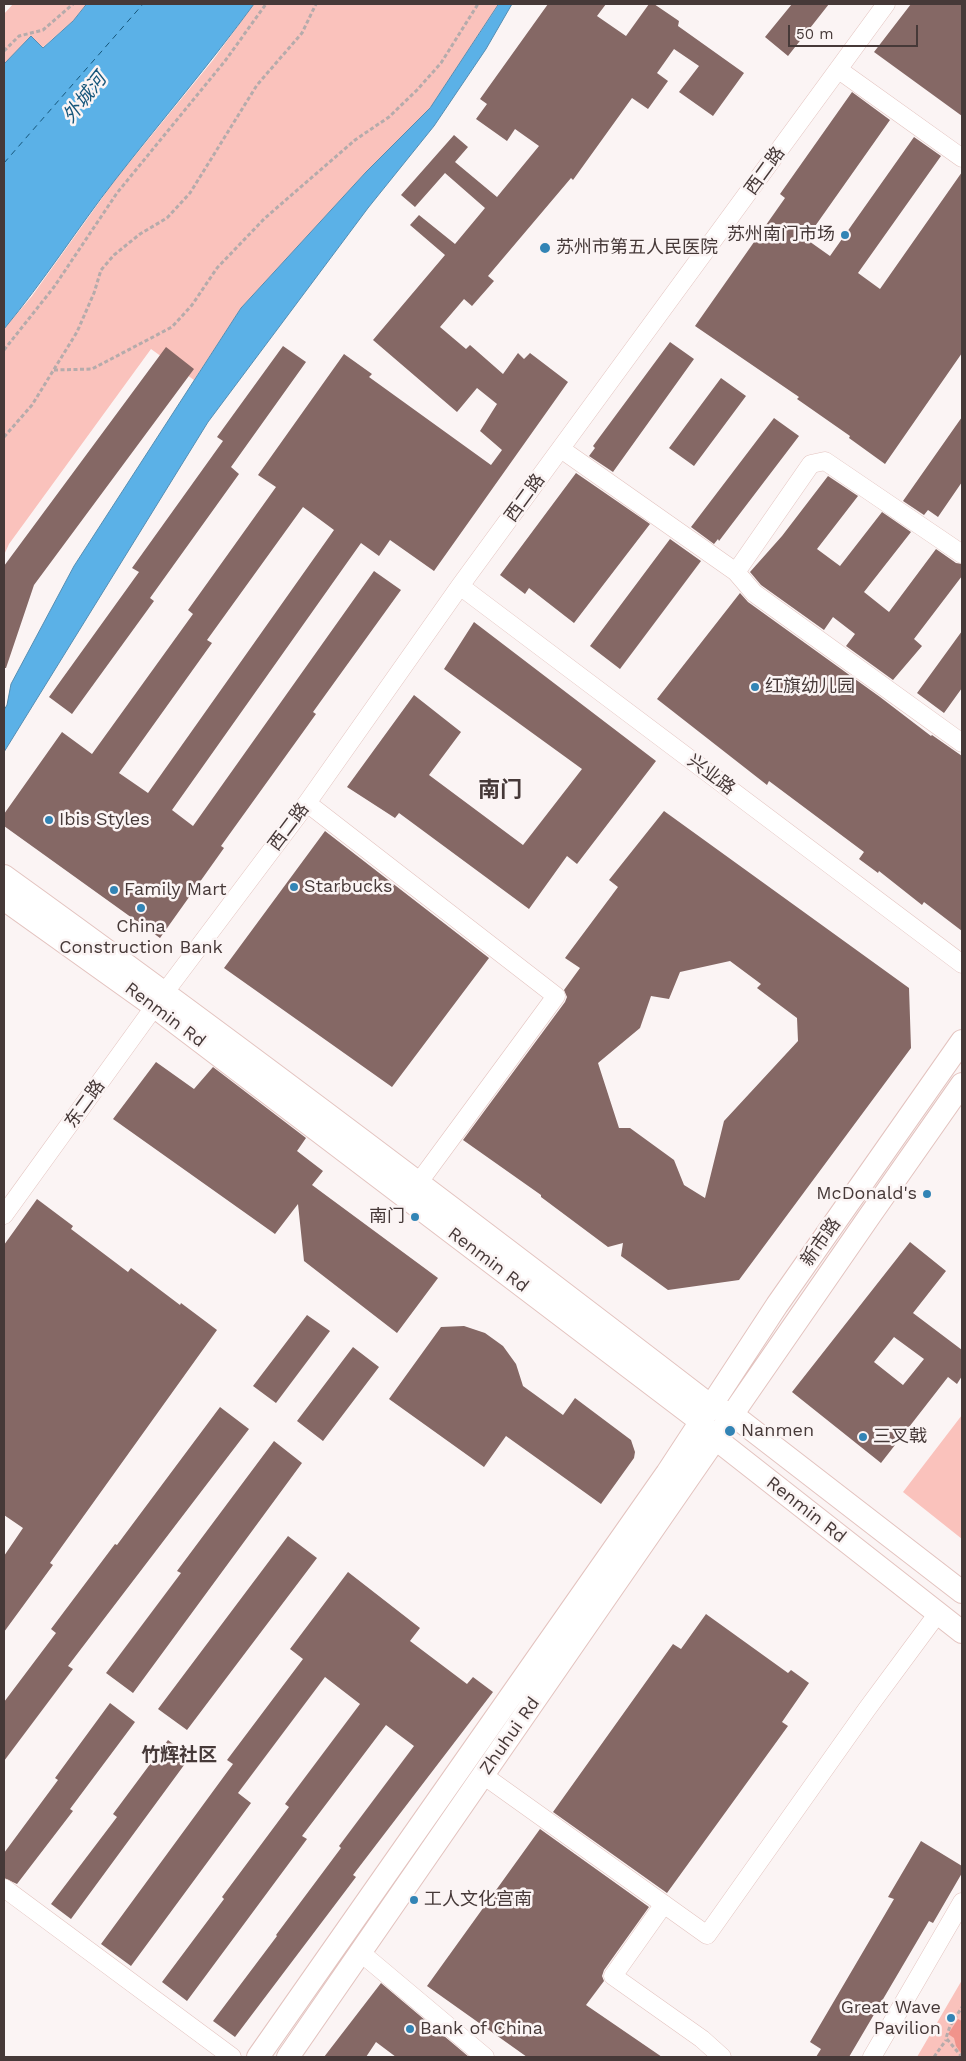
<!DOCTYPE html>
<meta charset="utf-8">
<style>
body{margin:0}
#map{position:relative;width:966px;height:2061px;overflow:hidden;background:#fbf4f4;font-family:"Work Sans",sans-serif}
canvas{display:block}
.frame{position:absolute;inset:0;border:5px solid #463938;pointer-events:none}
.scale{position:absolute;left:788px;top:25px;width:130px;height:22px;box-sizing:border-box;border:2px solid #463938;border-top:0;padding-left:6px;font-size:15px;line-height:18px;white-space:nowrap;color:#463938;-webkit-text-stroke:4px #fbf4f4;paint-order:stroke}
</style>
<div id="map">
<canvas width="966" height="2061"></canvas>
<div class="frame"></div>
<div class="scale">50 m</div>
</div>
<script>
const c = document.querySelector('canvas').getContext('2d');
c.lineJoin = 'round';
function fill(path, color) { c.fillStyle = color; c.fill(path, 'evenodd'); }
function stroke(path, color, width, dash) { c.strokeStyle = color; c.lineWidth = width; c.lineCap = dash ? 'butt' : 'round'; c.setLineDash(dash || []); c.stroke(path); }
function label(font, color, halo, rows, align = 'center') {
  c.font = font + ' "Work Sans","Noto Sans SC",sans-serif'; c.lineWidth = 5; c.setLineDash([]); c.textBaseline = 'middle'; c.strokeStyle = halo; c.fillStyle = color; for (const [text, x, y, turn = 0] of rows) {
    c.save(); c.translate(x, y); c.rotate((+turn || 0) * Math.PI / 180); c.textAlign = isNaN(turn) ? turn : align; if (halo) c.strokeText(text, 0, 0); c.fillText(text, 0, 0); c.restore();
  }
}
fill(new Path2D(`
 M13,4h74l-14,17 -31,27 -11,-12 -27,28v-50z
 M254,4h245l-69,104 -64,64 -125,136 -47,72 -43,-31 -142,195 -5,11v-226l28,-33 83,-116 98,-120z
 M962,1415v124l-59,-47z
 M962,1980v77h-45z`), '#fac2bc');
fill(new Path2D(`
 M958,2019l4,2v34l-6,-9 -2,-8 -6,-4z`), '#f1938b');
const water = new Path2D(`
 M87,4h167c-44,60 -93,117 -139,176 -38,49 -71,101 -111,149v-265l27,-28 12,12 30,-27z
 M499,4h13l-26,45 -52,77 -66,82 -160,214 -204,330v-42l3,-5 4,-21 63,-118 167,-258 125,-136 64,-64z`);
fill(water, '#5bb1e7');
stroke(water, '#558db2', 1);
stroke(new Path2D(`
 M4,163l139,-159`), '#16567b', 1, [6, 5]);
fill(new Path2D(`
 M548,4h58l-9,12 29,20 23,-32h5l25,17 -1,5 66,47 -31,43 -34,-24 20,-26 -25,-17 -17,24 11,8 -20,28 -16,-11 -59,82 -2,-2 -83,98 6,5 -22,25 -8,-7 -24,28 26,22 4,-4 33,29 15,-21 6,6 6,-6 38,29 -134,189 -44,-31 -11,16 -18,-13 -189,267 21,16 181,-255 27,19 -88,122 3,2 -95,132 3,2 -64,90 -156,-112v-12l58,-82 30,22 101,-140 -5,-4 88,-123 -18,-12 86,-121 28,20 -3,3 122,88 11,-15 -22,-19 17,-27 -20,-16 -20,24 -84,-72 72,-85 -35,-30 9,-10 36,29 30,-36 -40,-35 -30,34 -14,-12 53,-60 14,12 -13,15 42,35 42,-51 -24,-17 -8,12 -31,-22 11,-15 -7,-5zM303,507l31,23 -186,263 -29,-20 93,-130 -5,-3z
 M792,4h37l-41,52 -23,-19z
 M911,4h51v112l-88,-64z
 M852,92l38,28 -84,119 24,17 84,-119 27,19 -83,117 22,16 82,-117v181l-77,111 -36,-26 1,-2 -53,-37 2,-2 -104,-71 90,-128 -5,-4z
 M670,342l24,17 -81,113 -24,-16 6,-8 -2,-2z
 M283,346l23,16 -75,105 8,7 -89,124 4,3 -82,113 -23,-17 90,-125 -7,-4 91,-127 -6,-4z
 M166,347l28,22 -160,216 -28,83h-2v-102z
 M721,378l25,18 -52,70 -25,-18z
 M962,417v65l-24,35 -10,-7 -4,5 -21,-14z
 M774,418l25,18 -80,105 -1,-2 -4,5 -23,-17z
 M576,473l74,51 -76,99 -45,-35 -4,6 -25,-19z
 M828,476l30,20 -41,53 23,17 42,-54 29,20 -47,60 25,20 47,-63 20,14 6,1v12l-48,63 8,7 -29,34 -47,-34 9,-12 -22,-17 -9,13 -63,-45 -11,-13 32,-36z
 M670,539l31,22 -81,108 -30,-23z
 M740,593l8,9 132,95 51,39 1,-1 30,21v175l-38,-29 -2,3 -43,-34 -1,2 -19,-14 5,-7 -95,-71 -2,4 -110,-86z
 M474,622l182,139 -79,103 -10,-8 -38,53 -130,-96 -4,5 -48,-31 67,-92 47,37 -32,43 94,70 59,-76 -138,-100z
 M962,631v57l-18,25 -27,-20z
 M664,811l245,177 2,60 -172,232 -71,10 -47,-34 2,-13 -15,4 -67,-50v-2l-78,-55 102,-138 2,-5 -3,-7 16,-22 -15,-10 53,-71 -9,-7zM730,961l31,23 -4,4 40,30 1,23 -74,80 -19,77 -21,-13 -10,-25 -44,-32h-11l-21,-65 42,-35 11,-32 18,3 11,-27z
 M325,831l164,127 -97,129 -168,-119z
 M156,1062l38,27 19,-22 93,71 -9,13 26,20 -11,14 126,93 -41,55 -93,-72 -6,-57 -23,30 -162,-115z
 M37,1199l36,27 -2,3 57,43 3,-4 49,37 1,-2 36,27 -167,233 3,2 -49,67v-76l19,-28 -19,-13v-270z
 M910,1242l36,29 -33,42 49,37v26l-5,8 -9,-7 -67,86 -89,-71zM894,1337l30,22 -21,26 -29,-23z
 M307,1315l23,16 -54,72 -23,-17z
 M464,1326l21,7 18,13 13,18 7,22 40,29 12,-17 56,42 4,12 -1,6 -33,46 -95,-68 -22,31 -95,-68 52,-72z
 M353,1347l26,20 -56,74 -26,-20z
 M220,1407l29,22 -181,237 5,3 -69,92v-59l52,-69 -5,-4 64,-85 2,1z
 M274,1441l28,22 -169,230 -27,-20 75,-100 -4,-2z
 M288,1536l29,22 -130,172 -29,-21z
 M348,1572l72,56 -10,13 57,43 6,-7 20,15 -140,183 3,2 -121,160 -22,-16 64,-85 -1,-1 65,-87 -2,-2 75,-100 -28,-21 -84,111 5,3 -120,162 -25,-19 62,-83 -2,-2 67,-90 -4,-3 75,-100 -35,-27 -87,116 13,10 -120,163 -30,-22 132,-180 -6,-4 76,-101 -13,-10z
 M706,1614l82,59 3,-3 18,13 -27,39 6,4 -121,167 -114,-81 120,-168 8,5z
 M110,1703l25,19 -65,87 3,2 -56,73 -13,-6v-25l54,-73 -3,-2z
 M168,1740l22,17 -119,162 -20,-15 66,-87 -4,-3z
 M540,1829l109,78 -45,63 -2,6 2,5 -18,24 76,52h-135l-100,-71z
 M921,1841l41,25v7l-29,50 -4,-2 -80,136h-33l5,-8 -11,-7 84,-143 -6,-2z
 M381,1983l88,74h-73l-20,-15 -10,15h-42z`), '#856865');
const minor = new Path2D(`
 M839,70l123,88
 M561,449l175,123 18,21 208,150
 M736,572l75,-108 14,-3 137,93
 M460,586l502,378
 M307,803l249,193 -137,186
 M4,1215l161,-223 142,-189 153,-217 426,-582
 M483,1775l224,160 160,-226 71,-96
 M4,1888l228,169
 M664,1904l-51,72 89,63 20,18
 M360,1952l125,105
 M872,2057l90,-155`);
const major = new Path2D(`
 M4,876c239,172 473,350 707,530l22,9 229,177
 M4,899l151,108 545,414 16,18 246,193
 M258,2057l409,-584 110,-168 185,-264
 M288,2057c224,-324 447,-650 674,-973`);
stroke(minor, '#e3c3bf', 19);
stroke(major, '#e3c3bf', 24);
stroke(new Path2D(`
 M4,51l15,-15 24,-6 30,-26
 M4,350l50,-63 63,-94 108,-132 41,-57
 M54,370l38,-1 80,-42 20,-22 25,-37 48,-50 90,-78 34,-23 28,-27 24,-27 37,-59
 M4,437l28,-32 45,-73 17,-39 7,-23 13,-15 26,-21 27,-16 23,-25 67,-108 45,-52 14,-29
 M934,2057l12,-17
 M962,2057l-16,-19 4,-12 12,-19`), '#b5abab', 3, [4, 2.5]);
stroke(minor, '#fff', 18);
stroke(major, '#fff', 22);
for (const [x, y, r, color] of [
 [845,235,5,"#3284b5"],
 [545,248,6,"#3284b5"],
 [755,687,5,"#3284b5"],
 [49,820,5,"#3284b5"],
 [294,887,5,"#3284b5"],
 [114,890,5,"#3284b5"],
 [141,908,5,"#3284b5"],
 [927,1194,5,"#3284b5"],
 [415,1217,5,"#3284b5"],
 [730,1431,6,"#3284b5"],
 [863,1437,5,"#3284b5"],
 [414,1900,5,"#3284b5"],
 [951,2018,5,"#3284b5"],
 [410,2029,5,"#3284b5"]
]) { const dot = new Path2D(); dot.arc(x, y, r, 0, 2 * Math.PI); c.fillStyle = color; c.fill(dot); stroke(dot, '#fbf4f4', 2); }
label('18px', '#463938', '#fbf4f4', [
 ["西二路",765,171,-54],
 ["西二路",525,498,-54],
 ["兴业路",711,775,37],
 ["西二路",289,827,-53],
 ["Renmin Rd",165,1015,37],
 ["东二路",85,1104,-54],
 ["新市路",821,1242,-55],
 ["Renmin Rd",488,1260,37],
 ["Renmin Rd",806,1510,38],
 ["Zhuhui Rd",510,1736,-55]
]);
label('18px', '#463938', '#fbf4f4', [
 ["苏州南门市场",835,235,"right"],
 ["苏州市第五人民医院",556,248],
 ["红旗幼儿园",765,687],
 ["Ibis Styles",59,820],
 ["Starbucks",304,887],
 ["Family Mart",124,890],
 ["China",141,927,"center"],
 ["Construction Bank",141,948,"center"],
 ["McDonald's",917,1194,"right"],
 ["南门",405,1217,"right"],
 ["Nanmen",741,1431],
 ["三叉戟",873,1437],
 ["工人文化宫南",424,1900],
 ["Great Wave",941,2008,"right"],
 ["Pavilion",941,2029,"right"],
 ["Bank of China",420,2029]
], 'left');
label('italic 19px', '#16567b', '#fbf4f4', [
 ["外城河",85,98,-52]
]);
label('bold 19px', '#463938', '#fbf4f4', [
 ["竹辉社区",179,1755]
]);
label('bold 22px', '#463938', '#fbf4f4', [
 ["南门",500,791]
]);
</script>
